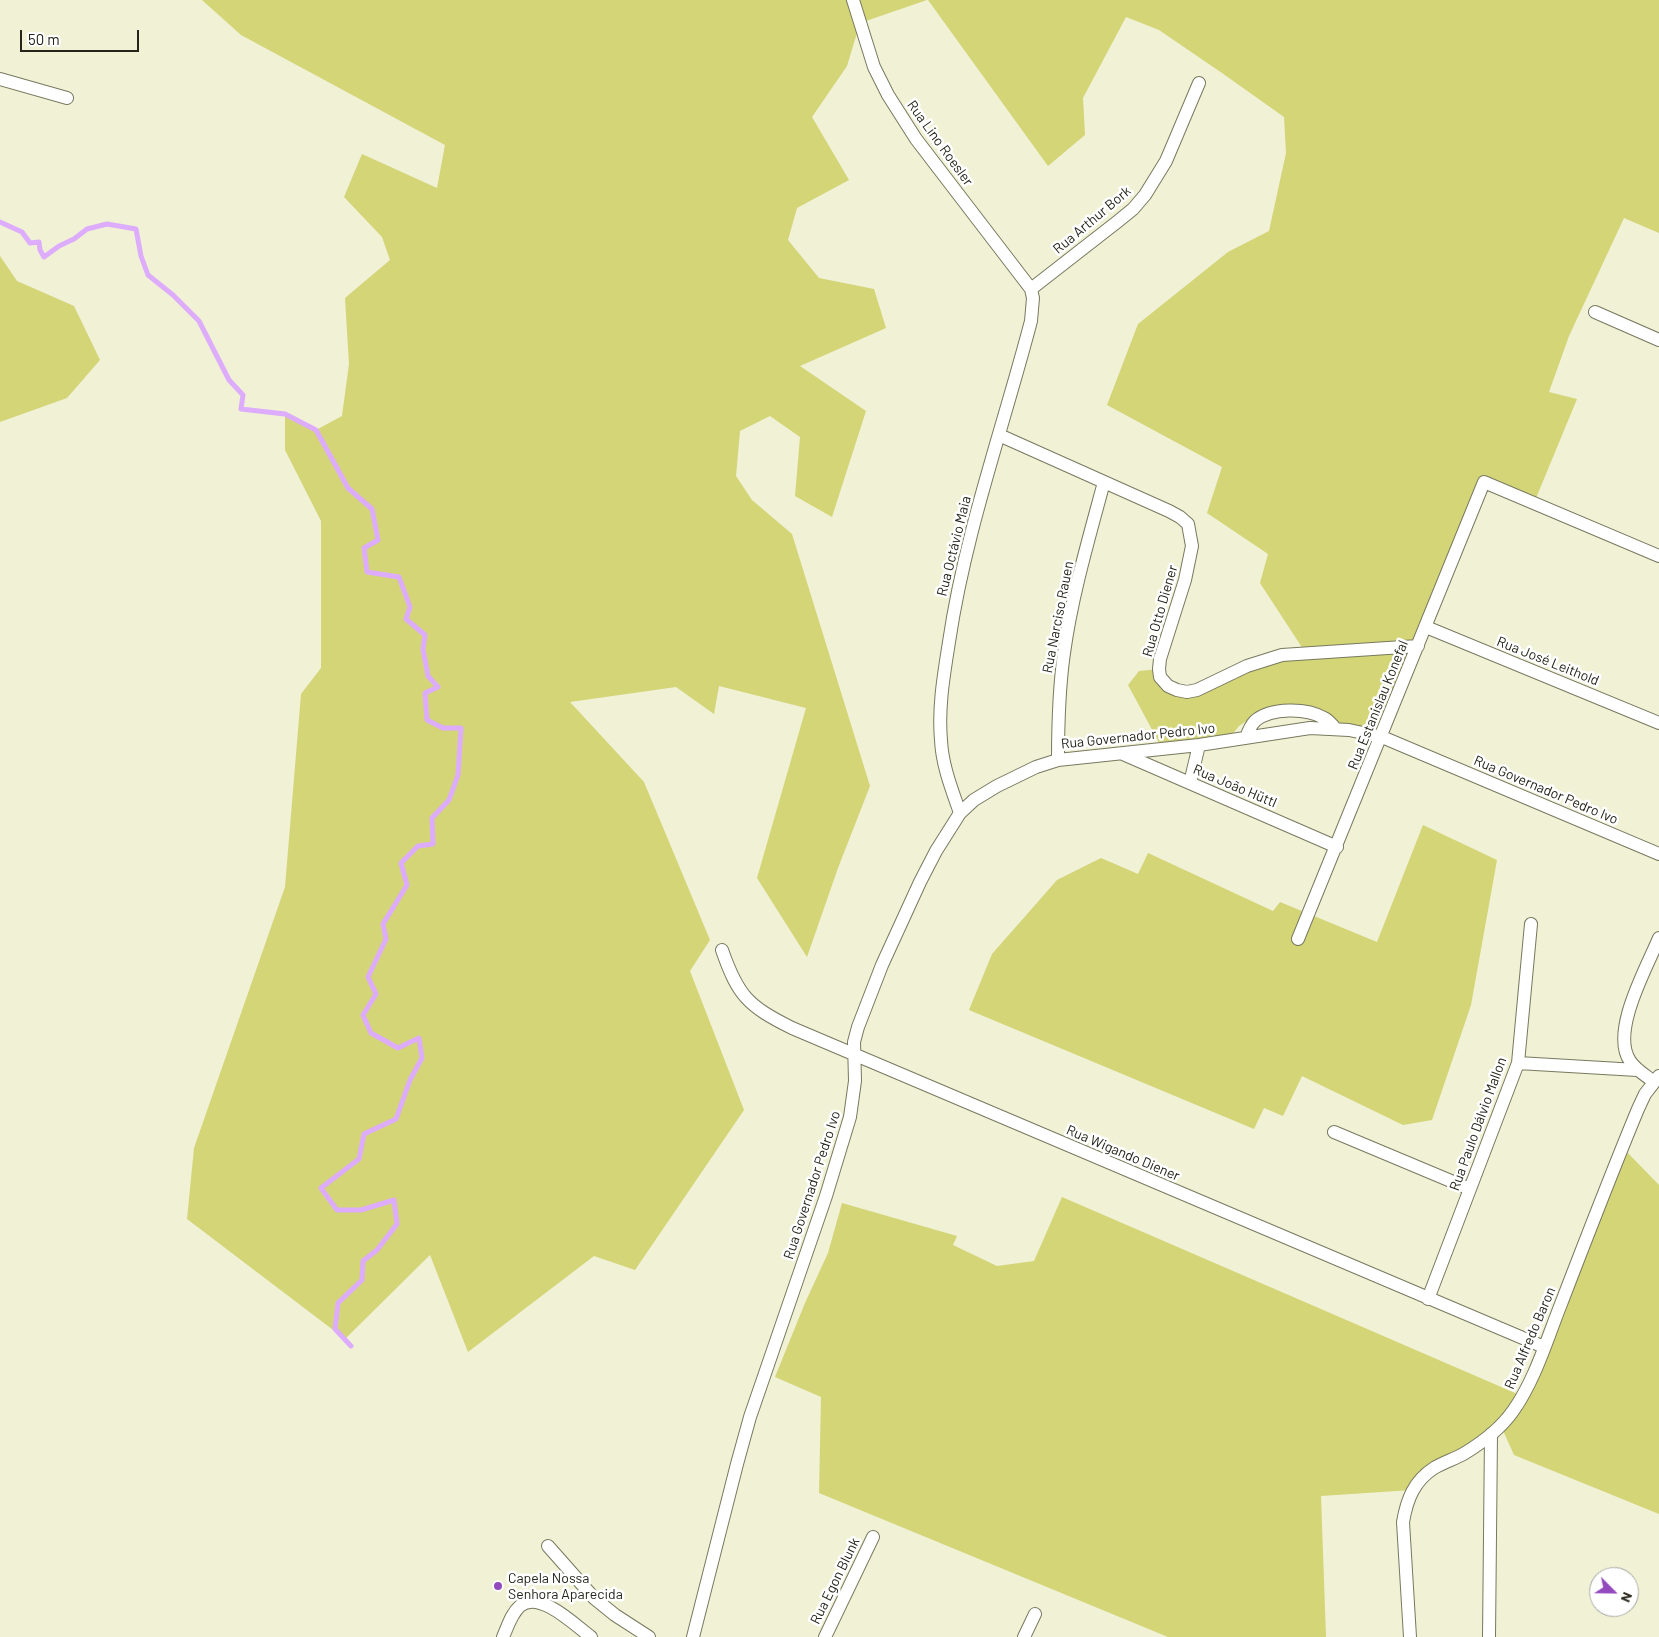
<!DOCTYPE html>
<meta charset="utf-8">
<style>
body{margin:0}
#map{position:relative;width:1659px;height:1637px;overflow:hidden;background:#f0f1d5;font-family:Barlow,sans-serif}
canvas{display:block}
.north{position:absolute;left:1589px;top:1567px;width:50px;height:50px;box-sizing:border-box;background:#fff;border:1px solid #a8a8a4;border-radius:50%;rotate:113deg;font-size:14px;font-weight:700;line-height:20px;text-align:center;color:#25251b}
.north::after{content:'';display:block;margin:auto;width:18px;height:22px;background:#934abc;clip-path:polygon(50% 0,100% 100%,50% 72%,0 100%)}
.scale{position:absolute;left:20px;top:30px;width:119px;height:22px;box-sizing:border-box;border:2px solid #25251b;border-top:0;padding-left:6px;font-size:15px;line-height:18px;white-space:nowrap;color:#25251b;-webkit-text-stroke:4px #fff;paint-order:stroke}
</style>
<div id="map">
<canvas width="1659" height="1637"></canvas>
<div class="north">N</div>
<div class="scale">50 m</div>
</div>
<script>
const c = document.querySelector('canvas').getContext('2d');
c.lineJoin = 'round';
function fill(path, color) { c.fillStyle = color; c.fill(path, 'evenodd'); }
function stroke(path, color, width, dash) { c.strokeStyle = color; c.lineWidth = width; c.lineCap = dash ? 'butt' : 'round'; c.setLineDash(dash || []); c.stroke(path); }
function label(font, color, halo, rows, align = 'center') {
  c.font = font + ' Barlow,sans-serif'; c.lineWidth = 5; c.setLineDash([]); c.textBaseline = 'middle'; c.strokeStyle = halo; c.fillStyle = color; for (const [text, x, y, turn = 0] of rows) {
    c.save(); c.translate(x, y); c.rotate((+turn || 0) * Math.PI / 180); c.textAlign = isNaN(turn) ? turn : align; if (halo) c.strokeText(text, 0, 0); c.fillText(text, 0, 0); c.restore();
  }
}
fill(new Path2D(`
 M202,0h725l-67,23 -13,43 -35,51 37,63 -52,28 -9,32 31,38 55,11 12,39 -86,38 66,45 -34,106 -37,-21 5,-59 -30,-21 -30,15 -4,45 16,24 40,34 78,252 -32,82 -31,89 -50,-79 49,-170 -87,-22 -5,28 -38,-27 -106,15 74,80 66,158 -20,31 54,139 -109,160 -41,-14 -126,96 -38,-97 -85,84 -158,-120 7,-71 91,-261 16,-193 20,-26v-147l-36,-71v-36l31,16 26,-14 7,-52 -4,-66 45,-38 -8,-23 -38,-40 18,-43 75,34 8,-43 -204,-110z
 M928,0h731v233l-35,-15 -55,118 -20,56 28,7 -43,104 -49,-21 -103,255 -17,-4 -71,-26 -30,2 -25,17 -12,15 -64,9 -35,-65 11,-14 20,-2 9,17h41l96,-34 -45,-69 8,-29 -61,-41 15,-46 -115,-62 31,-81 90,-72 41,-21 17,-78 -2,-36 -62,-44 -63,-43 -33,-13 -43,81 2,37 -37,31z
 M0,256l17,25 57,25 26,54 -33,38 -67,24z
 M1423,825l74,35 -26,145 -39,115 -29,5 -101,-49 -19,40 -19,-8 -10,21 -285,-119 23,-56 65,-74 44,-22 37,16 10,-21 125,58 7,-9 97,40z
 M1622,1147l37,38v329l-145,-59 -13,-29 -89,64 -91,6 5,141h-158l-349,-144 2,-96 -46,-20 30,-74 23,-50 14,-50 115,33 -4,9 44,21 37,-5 28,-64 460,199z`), '#d3d577');
stroke(new Path2D(`
 M0,222l22,10 8,11 9,-1 1,8 4,7 15,-11 15,-7 13,-10 20,-5 29,5 5,27 7,19 25,20 26,26 30,59 14,15 -2,14 44,5 31,16 32,58 24,21 6,31 -14,8 3,24 32,5 11,30 -4,12 19,16 -2,14 5,27 10,11 -13,6 2,27 16,8h18l-3,47 -9,25 -17,18 1,26 -15,2 -17,17 6,22 -24,39 3,15 -18,38 8,17 -13,21 8,18 27,15 21,-10 3,20 -12,22 -14,39 -32,15 -5,25 -38,29 16,22h24l33,-10 3,24 -20,26 -14,11 -1,19 -24,23 -3,26 16,17`), '#ddacfd', 5);
const street = new Path2D(`
 M853,0l21,67 14,28 28,44 115,150 2,9 -2,23c-28,107 -66,212 -82,321 -5,32 -11,65 -8,98 1,25 11,50 19,73
 M0,79l67,19
 M1031,289l86,-67 16,-13 12,-14 21,-34 33,-78
 M1595,312l64,28
 M999,435l170,76 11,6 8,7 4,22 -7,34 -25,79 -1,10 1,8 8,9 9,4 10,2 10,-2 50,-24 35,-11 136,-9
 M1426,627l233,96
 M1246,738c2,-6 5,-13 9,-17 16,-14 52,-13 69,-3 5,2 8,7 12,11
 M1123,754l214,93
 M1058,760c0,-36 1,-72 6,-107 8,-58 25,-115 40,-171
 M1190,783l9,-38
 M1298,939l186,-457 175,74
 M722,950c16,46 26,56 70,78l752,319
 M1518,1063l119,7
 M1653,1081c-8,-6 -17,-11 -23,-20 -20,-29 17,-94 29,-123
 M1334,1132l136,57
 M1428,1299l90,-236 13,-139
 M548,1546l46,52 21,17 34,22
 M503,1637c5,-11 8,-23 17,-31 19,-17 56,20 71,31
 M693,1637l44,-173 13,-47 76,-221 24,-79 5,-36 -1,-39 4,-15 24,-62 38,-83 16,-31 24,-38 14,-13 23,-14 39,-19 22,-7 141,-15 111,-17 39,2 33,7 277,117
 M825,1637l48,-100
 M1024,1637l11,-23
 M1410,1637l-7,-115c4,-23 11,-41 31,-54 10,-6 21,-9 31,-15 18,-11 36,-25 48,-42 22,-31 34,-72 48,-107 25,-65 50,-130 77,-195l7,-15 14,-18
 M1489,1637l2,-203`);
stroke(street, '#78795f', 14);
stroke(street, '#fff', 12);
for (const [x, y, r, color] of [
 [498,1586,5,"#934abc"]
]) { const dot = new Path2D(); dot.arc(x, y, r, 0, 2 * Math.PI); c.fillStyle = color; c.fill(dot); stroke(dot, '#fff', 2); }
label('14px', '#25251b', '#fff', [
 ["Rua Lino Roesler",940,143,54],
 ["Rua Arthur Bork",1092,220,-40],
 ["Rua Octávio Maia",954,546,-76],
 ["Rua Otto Diener",1160,611,-74],
 ["Rua Narciso Rauen",1058,617,-79],
 ["Rua José Leithold",1548,661,22],
 ["Rua Estanislau Konefal",1378,705,-68],
 ["Rua Governador Pedro Ivo",1138,736,-6],
 ["Rua João Hüttl",1235,786,23],
 ["Rua Governador Pedro Ivo",1546,790,23],
 ["Rua Paulo Dálvio Mallon",1478,1124,-70],
 ["Rua Wigando Diener",1123,1153,23],
 ["Rua Governador Pedro Ivo",812,1185,-72],
 ["Rua Alfredo Baron",1530,1338,-67],
 ["Rua Egon Blunk",835,1581,-64]
]);
label('14px', '#25251b', '#fff', [
 ["Capela Nossa",508,1578],
 ["Senhora Aparecida",508,1594]
], 'left');
</script>
